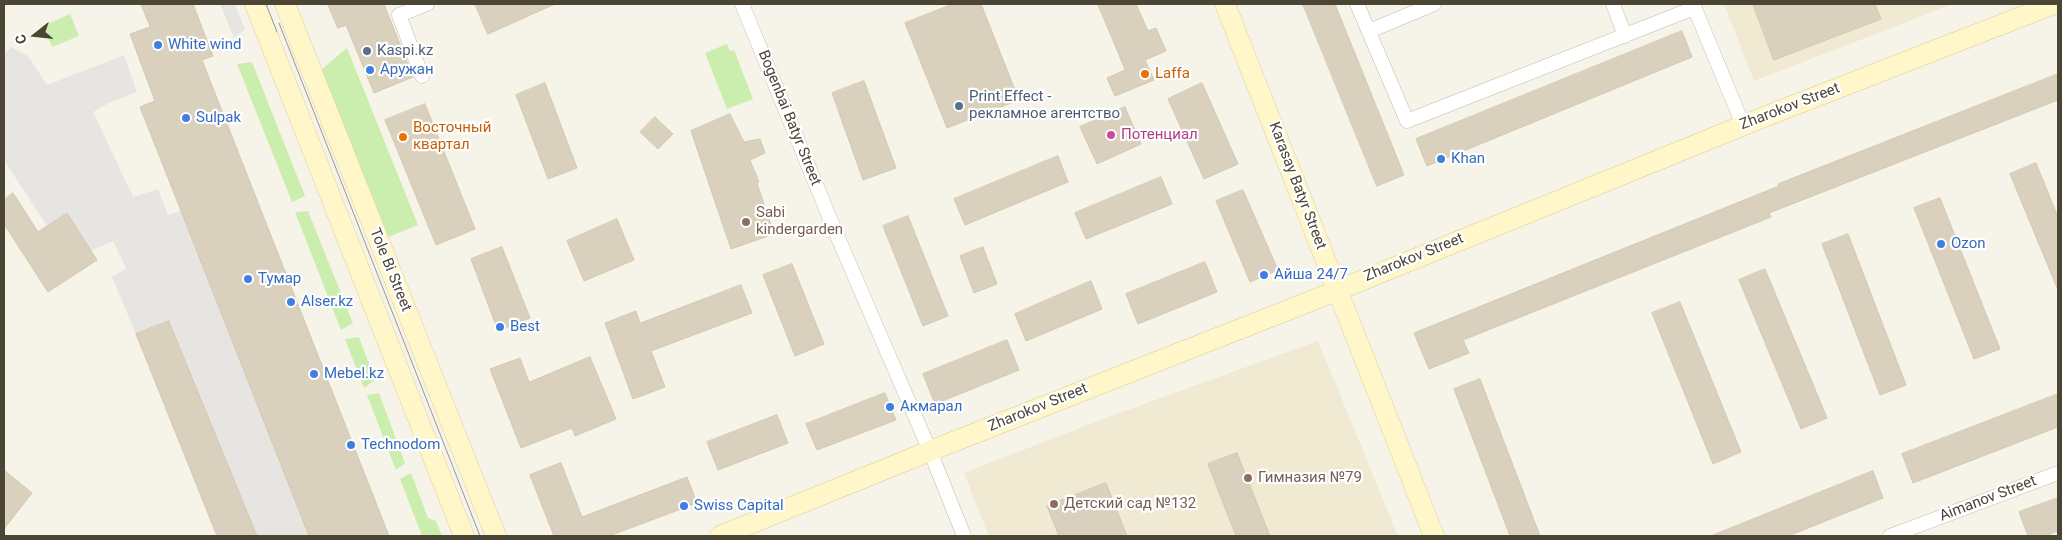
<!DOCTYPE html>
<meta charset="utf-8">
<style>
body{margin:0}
#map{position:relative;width:2062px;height:540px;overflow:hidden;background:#f6f3e9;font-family:Roboto,sans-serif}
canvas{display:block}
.frame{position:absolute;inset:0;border:5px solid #4b4536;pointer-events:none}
.north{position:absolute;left:10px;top:10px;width:50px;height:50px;-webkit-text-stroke:4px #fff;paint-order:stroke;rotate:254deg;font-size:14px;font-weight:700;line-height:20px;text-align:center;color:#4b4536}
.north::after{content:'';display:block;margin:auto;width:18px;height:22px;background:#4b4536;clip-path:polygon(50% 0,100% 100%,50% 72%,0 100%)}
</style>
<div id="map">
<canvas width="2062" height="540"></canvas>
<div class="frame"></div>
<div class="north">С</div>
</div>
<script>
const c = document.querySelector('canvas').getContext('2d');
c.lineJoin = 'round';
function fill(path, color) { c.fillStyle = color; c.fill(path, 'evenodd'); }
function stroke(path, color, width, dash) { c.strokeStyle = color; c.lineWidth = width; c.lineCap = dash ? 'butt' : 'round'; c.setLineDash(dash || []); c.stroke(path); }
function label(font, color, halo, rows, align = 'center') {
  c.font = font + ' Roboto,sans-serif'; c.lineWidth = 4.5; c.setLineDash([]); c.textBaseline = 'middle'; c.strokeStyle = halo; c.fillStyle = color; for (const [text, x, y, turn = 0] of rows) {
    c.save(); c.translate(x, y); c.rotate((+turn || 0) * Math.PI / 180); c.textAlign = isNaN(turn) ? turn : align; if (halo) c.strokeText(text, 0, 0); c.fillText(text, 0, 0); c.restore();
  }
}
fill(new Path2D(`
 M1724,4h229l-199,77z
 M1318,341l80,195h-409l-25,-63 136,-53z`), '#f0ead2');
fill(new Path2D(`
 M70,14l9,22 -27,11 -9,-21z
 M727,44l3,7 4,-1 19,49 -26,10 -22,-56z
 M347,48l71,177 -30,12 -67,-167z
 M252,62l53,134 -13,6 -55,-138z
 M308,211l45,112 -12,7 -46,-118z
 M359,337l16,43 -11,8 -19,-49z
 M379,393l26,70 -9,7 -29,-75z
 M411,473l17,45 8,3 6,15h-20l-22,-57z`), '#cbeeae');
fill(new Path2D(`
 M220,4h15l10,25 -11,9z
 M11,47l17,9 19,29 77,-30 13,37 -28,11 -16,9 40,85 25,-8 10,26 13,-4 128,325h-52l-87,-215 -34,13 -24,-57 14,-9 -13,-27 -22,10 -24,-38 -20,13 -43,-66v-106z`), '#e7e5e1');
const building = new Path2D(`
 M141,4h52l20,52 -11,4 187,476h-80l-169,-429 15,-6 -25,-67 20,-7z
 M328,4h56l29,73 -39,16 -28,-68 -8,3z
 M475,4h80l-67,30z
 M953,4h28l38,96 -72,28 -42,-105z
 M1098,4h38l12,27 8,-3 10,23 -21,9 9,20 -39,16 -8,-18 18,-8z
 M1303,4h32l69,171 -27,11z
 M1753,4h122l6,15 -107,41z
 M1682,31l10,26 -265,109 -11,-27z
 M2058,74v26l-289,113 2,4 -308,123 6,13 -40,16 -15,-36 365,-147 -1,-2 10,-4z
 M864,81l32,87 -33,12 -31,-87z
 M545,83l32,85 -29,11 -32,-84z
 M1202,83l36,81 -34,15 -36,-80z
 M425,104l50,125 -39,16 -51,-125z
 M1125,107l16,37 -44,20 -17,-37z
 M730,114l14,28 16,-3 5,14 -15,7 9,22 -2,1 17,51 -43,15 -40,-118z
 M655,117l18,17 -15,15 -18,-17z
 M1058,156l10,26 -103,43 -11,-26z
 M2036,163l22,54v73l-48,-116z
 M1161,177l11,27 -86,35 -11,-26z
 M1243,190l35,80 -28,12 -34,-81z
 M13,193l25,39 29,-19 30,47 -49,32 -44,-68v-24z
 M1940,198l60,151 -26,10 -60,-151z
 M908,216l40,100 -25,10 -40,-100z
 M617,219l17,41 -50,21 -17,-40z
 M1848,234l58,151 -26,10 -58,-151z
 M502,247l28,71 -32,13 -27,-72z
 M983,247l14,37 -23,9 -14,-37z
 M1205,262l12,30 -79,32 -12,-30z
 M792,264l32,80 -29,12 -32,-81z
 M1765,269l62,149 -26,11 -62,-149z
 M1091,281l11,28 -76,32 -11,-27z
 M741,285l11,28 -101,38 14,36 -32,12 -28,-76 31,-12 4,12z
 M1680,302l61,150 -28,12 -61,-151z
 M169,321l88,215h-40l-81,-202z
 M1007,340l12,30 -84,34 -12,-30z
 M590,357l26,62 -41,17 -3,-8 -51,20 -31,-79 30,-11 9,24z
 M1480,379l60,157h-30l-56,-147z
 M885,393l11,27 -79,30 -11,-26z
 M2058,394v33l-145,56 -11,-29z
 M777,415l11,28 -70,27 -11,-28z
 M1237,453l33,83h-34l-28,-72z
 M561,463l21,54 105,-40 10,26 -88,33h-55l-24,-61z
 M4,470l28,23 -28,36z
 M1873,471l10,27 -95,38h-77z
 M1106,483l21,53h-68l-12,-30z
 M2058,498v33l-13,5h-17l-9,-24z`);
fill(building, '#d9d0bd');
stroke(building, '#d4c9af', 1);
const street = new Path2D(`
 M742,4l91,222 97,225 34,85
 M1357,4l50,117 287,-113
 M1613,4l12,32
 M1693,4l50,121
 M1369,31l65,-27
 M422,76l-23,-61 28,-11
 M1890,536l168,-63`);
const secondary = new Path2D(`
 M255,4l209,532
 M285,4l211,532
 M1225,4l209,532
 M720,536l210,-85 386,-152 453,-184 285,-111`);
stroke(street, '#c3bcaa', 15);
stroke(secondary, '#dace94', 21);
stroke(street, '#fff', 14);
stroke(secondary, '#fff7ca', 20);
stroke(new Path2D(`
 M266,4l11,28
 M279,23l201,513`), '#989898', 1);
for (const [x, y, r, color] of [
 [158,45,5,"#3f7fe0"],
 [367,51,5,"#5c6f8a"],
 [370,70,5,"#3f7fe0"],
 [1145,74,5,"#e8710a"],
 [959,106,5,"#5c6f8a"],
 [186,118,5,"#3f7fe0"],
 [1111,135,5,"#d1479c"],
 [403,137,5,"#e8710a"],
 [1441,159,5,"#3f7fe0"],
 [746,222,5,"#8d6e63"],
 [1941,244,5,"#3f7fe0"],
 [1264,275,5,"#3f7fe0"],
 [248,279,5,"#3f7fe0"],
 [291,302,5,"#3f7fe0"],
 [500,327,5,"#3f7fe0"],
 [314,374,5,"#3f7fe0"],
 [890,407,5,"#3f7fe0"],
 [351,445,5,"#3f7fe0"],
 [1248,478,5,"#8d6e63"],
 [1054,504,5,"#8d6e63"],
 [684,506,5,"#3f7fe0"]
]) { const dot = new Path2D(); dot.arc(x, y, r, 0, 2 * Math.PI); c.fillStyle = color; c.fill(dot); stroke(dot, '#fff', 2); }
label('15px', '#366cbe', '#fff', [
 ["White wind",168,45],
 ["Аружан",380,70],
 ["Sulpak",196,118],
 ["Khan",1451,159],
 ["Ozon",1951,244],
 ["Айша 24/7",1274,275],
 ["Тумар",258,279],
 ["Alser.kz",301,302],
 ["Best",510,327],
 ["Mebel.kz",324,374],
 ["Акмарал",900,407],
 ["Technodom",361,445],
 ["Swiss Capital",694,506]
], 'left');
label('15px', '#4e5e75', '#fff', [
 ["Kaspi.kz",377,51],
 ["Print Effect -",969,97],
 ["рекламное агентство",969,114]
], 'left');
label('15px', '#c56008', '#fff', [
 ["Laffa",1155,74],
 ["Восточный",413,128],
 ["квартал",413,145]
], 'left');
label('15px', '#4b4536', '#fff', [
 ["Zharokov Street",1790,107,-21],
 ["Bogenbai Batyr Street",789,118,68],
 ["Karasay Batyr Street",1297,186,69],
 ["Zharokov Street",1414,258,-22],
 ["Tole Bi Street",390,270,68],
 ["Zharokov Street",1038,408,-22],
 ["Aimanov Street",1988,499,-21]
]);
label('15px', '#b23c85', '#fff', [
 ["Потенциал",1121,135]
], 'left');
label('15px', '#785e54', '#fff', [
 ["Sabi",756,213],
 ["kindergarden",756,230],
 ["Гимназия №79",1258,478],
 ["Детский сад №132",1064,504]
], 'left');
</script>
